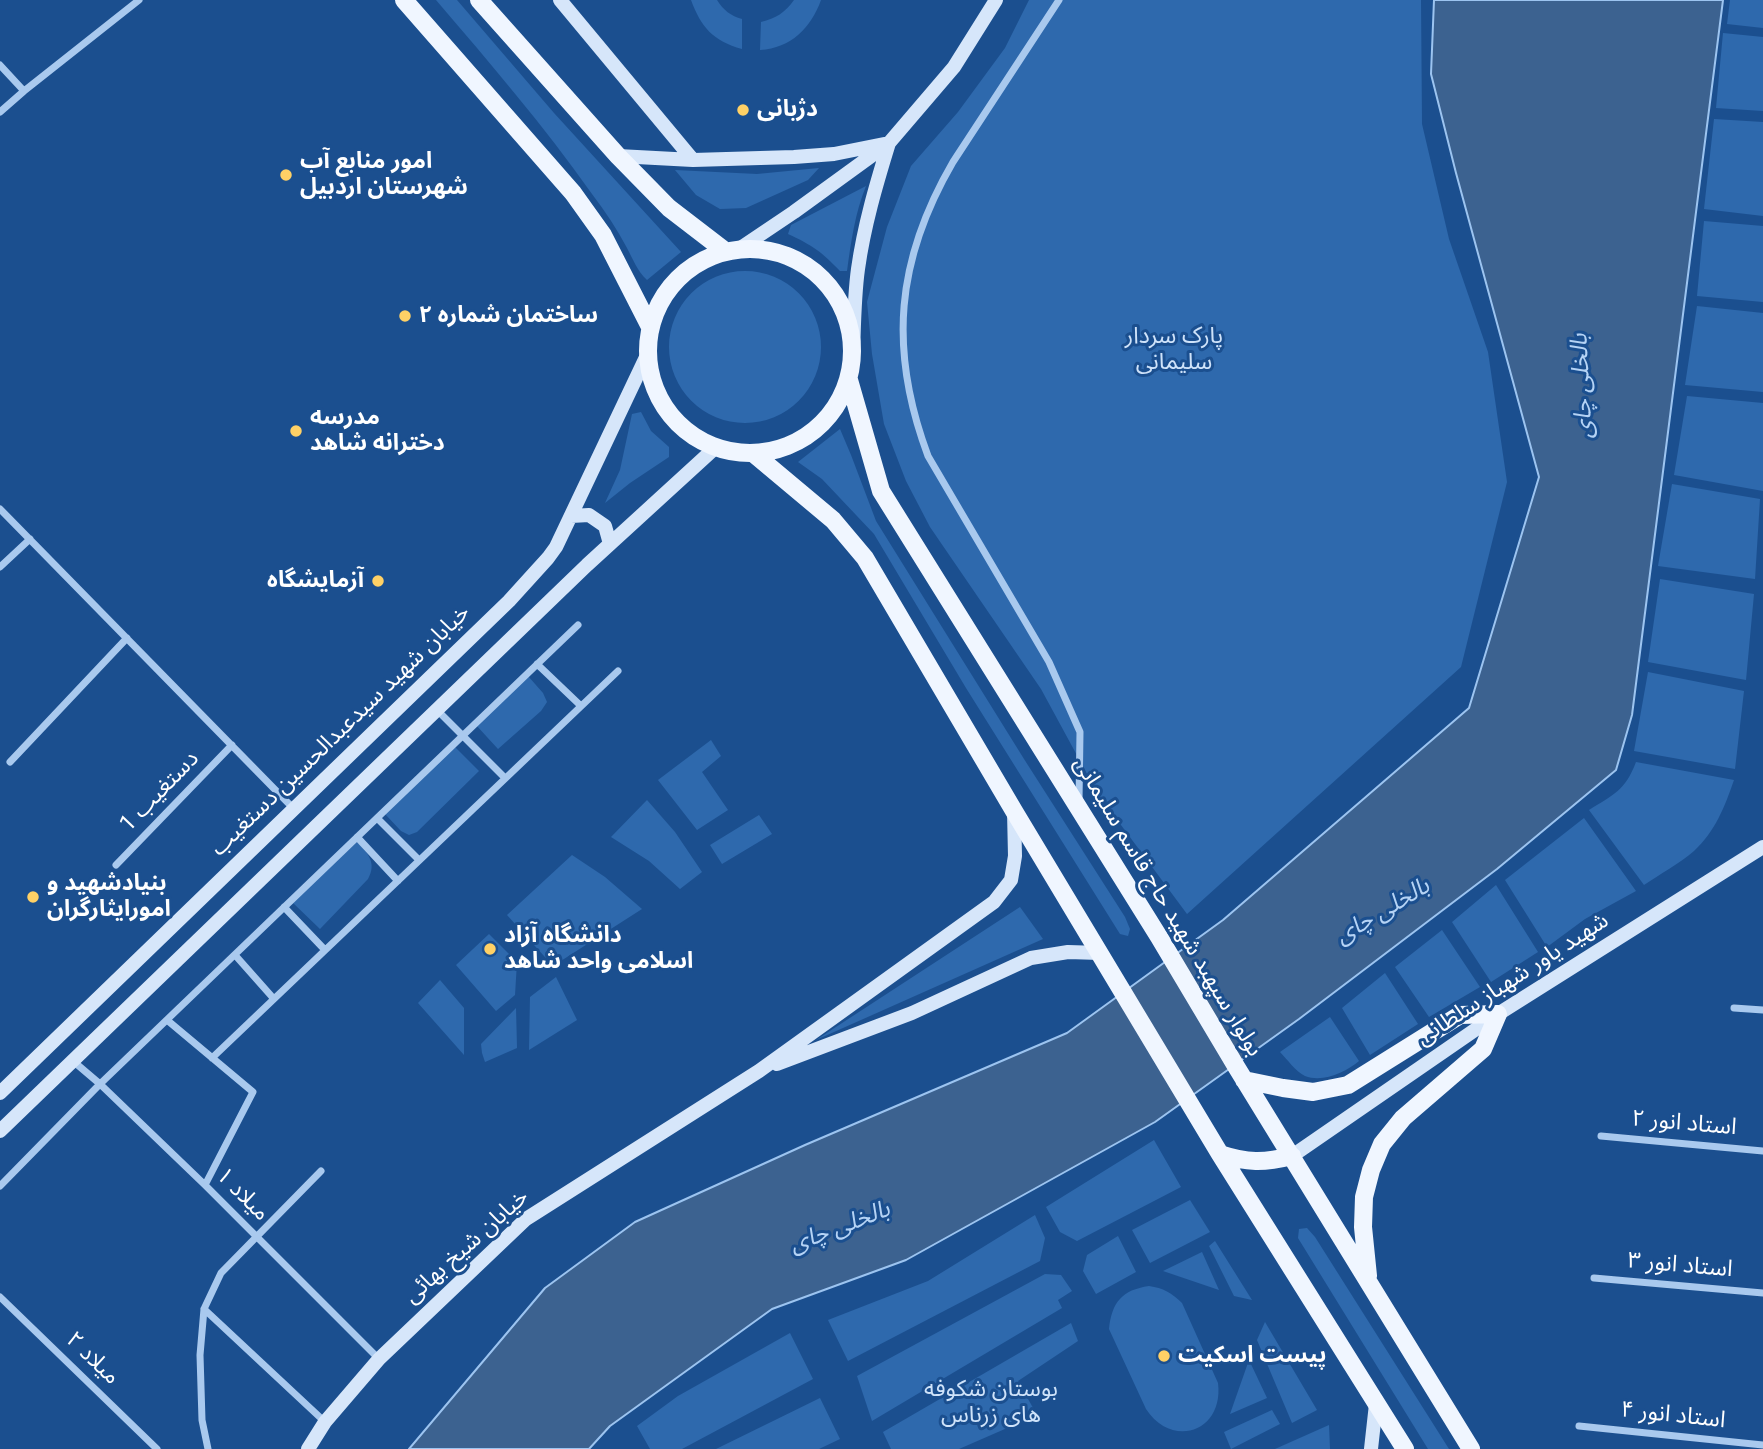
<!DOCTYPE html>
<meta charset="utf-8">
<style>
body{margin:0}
canvas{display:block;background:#1b4f8f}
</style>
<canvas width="1763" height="1449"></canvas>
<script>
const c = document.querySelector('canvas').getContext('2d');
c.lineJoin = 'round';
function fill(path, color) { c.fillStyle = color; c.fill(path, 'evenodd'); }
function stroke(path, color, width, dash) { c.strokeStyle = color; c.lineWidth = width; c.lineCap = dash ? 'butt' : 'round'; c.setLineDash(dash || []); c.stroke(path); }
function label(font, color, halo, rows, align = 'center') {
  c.font = font + ' Roboto,"Noto Sans Arabic",sans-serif'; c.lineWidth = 6; c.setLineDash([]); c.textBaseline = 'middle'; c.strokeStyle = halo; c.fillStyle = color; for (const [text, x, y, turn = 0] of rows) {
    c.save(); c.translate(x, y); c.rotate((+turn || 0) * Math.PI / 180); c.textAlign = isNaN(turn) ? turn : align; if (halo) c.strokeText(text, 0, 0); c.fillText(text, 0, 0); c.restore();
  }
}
fill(new Path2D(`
 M436,0h21l97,113 127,139 -34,28c-10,-9 -14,-21 -20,-32 -10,-19 -22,-37 -35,-54 -48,-68 -102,-131 -156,-194z
 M691,0h26c6,10 14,16 25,19v30c-29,-8 -41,-22 -51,-49z
 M794,0h27c-10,28 -30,48 -61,50l1,-28c15,-4 24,-9 33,-22z
 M1029,0h392l1,124 27,115 39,113 19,130 -46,185 -274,247 -89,-120 -57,-105 -111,-162 -24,-46 -22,-57 -12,-70 -5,-52 20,-75 24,-61 47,-54 47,-64z
 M1730,0h33v28l-36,-4z
 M1723,33l40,4v74l-47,-3z
 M1714,119l49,3v94l-59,-7z
 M819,168l-11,12 -62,28 -26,1 -24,-14 -21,-25 82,4z
 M866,186c-11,27 -15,56 -19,85h-7c-18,-19 -28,-26 -52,-37l3,-9z
 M1704,221l59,5v76l-66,-6z
 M669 347a76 76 0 1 1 152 0a76 76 0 1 1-152 0Z
 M1697,306l66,7v79l-78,-7z
 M1687,396l76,7v88l-89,-16z
 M641,412l10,19 18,16v10l-39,26 -25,20 15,-33 12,-56z
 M840,429l11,26 25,66 148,238 101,158 5,12 -2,7 -8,-2 -154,-246 -92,-154 -52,-55 -24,-17z
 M1672,484l88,15 -5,80 -97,-13z
 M1660,579l94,15 -8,86 -98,-18z
 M1648,672l96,19 -9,78 -101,-18z
 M528,676l15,17 4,9 -6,9 -43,38 -22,-24z
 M711,740l10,16 -19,16 26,38 -31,20 -39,-50z
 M454,746l25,25 -62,61 -8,3 -8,-4 -16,-17z
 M1636,762l98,18c-9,26 -19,52 -40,71 -15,13 -34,23 -50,34l-55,-75c24,-15 36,-19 47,-48z
 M647,800l28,32 27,40 -22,17 -31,-28 -38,-24z
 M759,815l13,19 -50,30 -12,-19z
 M1584,818l52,73 -51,28 -38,28 -42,-67z
 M357,842c11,11 20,21 11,37l-48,50 -28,-27z
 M572,855l33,22 37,32 -89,57 -46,-51z
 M1496,885l42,67 -47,30 -39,-60z
 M1020,907l23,32 -227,101z
 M1442,930l38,57 -51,30 -34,-50z
 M489,934l28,28 -2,33 -19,16 -40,-46z
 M1385,973l33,51 -48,31 -28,-47z
 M556,977l21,43 -48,30 1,-53z
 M440,980l24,28v47l-46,-52z
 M516,1008l1,40 -32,14 -3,-9 -1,-9z
 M1330,1017l29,44c-13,11 -36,22 -54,15 -9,-4 -18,-17 -25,-24z
 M1154,1140l27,47 -104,54 -17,-9 -14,-25z
 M1190,1200l20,32 -60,31 -18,-33z
 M1035,1215l10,23 -5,23 -192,100 -20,-41 100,-39z
 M1307,1228l8,9 134,212h-21l-130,-211 1,-9z
 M1118,1236l18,36 -40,22 -13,-23 4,-16z
 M1215,1241l37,59 -18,-4 -25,-50z
 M1202,1252l17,38 -56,-19z
 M1045,1274l16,1 11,16 -14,9 4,8 -190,113 -15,-45z
 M1149,1286c14,2 23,7 33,17l36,80c6,49 -46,66 -72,26l-37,-80c3,-27 13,-39 40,-43z
 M1265,1322l52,88 -25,13 -35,-83z
 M1071,1323l7,18 -60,40 19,34 -78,34h-68l-8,-17z
 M790,1333l23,46 -131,70h-32l-13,-23 41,-30z
 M1249,1360l18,38 -37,16z
 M820,1398l20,41 -21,10h-103z
 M1272,1410l8,14 -49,25 -7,-17z
 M1329,1425l1,24h-55z`), '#2e69ad');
const water = new Path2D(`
 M1434,0h289l-91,715 -16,55 -119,99 -198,150 -144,103 -249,138 -134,49 -162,117 -21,23h-180l136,-161 90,-66 170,-77 262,-112 156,-113 246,-212 70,-231 -83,-304 -25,-99z`);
fill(water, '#3c6290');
stroke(water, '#9cc4f0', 2);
stroke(new Path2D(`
 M1059,0l-106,162c-57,98 -65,187 -25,294l121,206 31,70 -1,69
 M0,65l24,26
 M0,112l24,-21 115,-91
 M0,509l294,300
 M0,567l30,-28
 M537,664l44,42
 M437,710l68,68
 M10,762l117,-124
 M377,818l42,42
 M357,837l41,44
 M116,865l116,-120
 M284,907l41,43
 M235,955l39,44
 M1734,1008l29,2
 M167,1020l86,72 -48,93
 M212,1058l406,-387
 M73,1061l27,23 105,101 174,174
 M1601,1136l162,15
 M0,1186l100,-102 478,-459
 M1594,1278l169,15
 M0,1297l157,152
 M204,1309l121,113
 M1579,1426l184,19
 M208,1449l-6,-29 -2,-65 4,-46 17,-36 100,-102`), '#a9c9ee', 7);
stroke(new Path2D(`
 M560,0l133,160
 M618,156l75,4 101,-3 40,-3 50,-10
 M739,249l55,-37 95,-69 65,-76 42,-67
 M853,356c1,-28 1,-58 5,-87 6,-43 18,-84 31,-126
 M571,516l18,-1 16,11 5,18
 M777,1064l135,-51 119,-55 37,-6 32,1
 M0,1093l509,-492 39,-43 8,-11 92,-194
 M0,1131l587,-566 129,-118
 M1292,1156l206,-142 265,-167
 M308,1449l17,-27 54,-63 147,-140 233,-148 235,-169 17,-22 4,-24 -1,-45
 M1371,1449l5,-45`), '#d6e6fa', 14);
stroke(new Path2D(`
 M404,0l169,193 30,42 47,92
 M479,0l139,156 51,52 56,43
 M648 351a102 102 0 1 1 204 0a102 102 0 1 1-204 0Z
 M849,380l32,111 278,446 78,131 234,381
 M753,453l80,67 32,38 149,253 206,343 185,295
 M1244,1080l39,8 30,4 35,-7 112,-70 38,-1 -15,35 -80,69 -21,26 -11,26 -7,27 -1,30 5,49
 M1220,1154c27,9 44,9 72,2`), '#f0f6ff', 18);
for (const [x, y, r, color] of [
 [743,110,7,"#ffd166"],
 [286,175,7,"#ffd166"],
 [405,316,7,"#ffd166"],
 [296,431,7,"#ffd166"],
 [378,581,7,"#ffd166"],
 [33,897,7,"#ffd166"],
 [490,949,7,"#ffd166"],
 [1164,1356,7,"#ffd166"]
]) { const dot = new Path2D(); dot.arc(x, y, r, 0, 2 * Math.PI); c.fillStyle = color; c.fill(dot); stroke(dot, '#1b4f8f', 2.5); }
label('bold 23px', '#fff', '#1b4f8f', [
 ["دژبانی",757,110],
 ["امور منابع آب",300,162],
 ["شهرستان اردبیل",300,188],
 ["ساختمان شماره ۲",419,316],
 ["مدرسه",310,418],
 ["دخترانه شاهد",310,444],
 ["آزمایشگاه",364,581,"right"],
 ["بنیادشهید و",47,884],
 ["امورایثارگران",47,910],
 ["دانشگاه آزاد",504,936],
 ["اسلامی واحد شاهد",504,962],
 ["پیست اسکیت",1178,1356]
], 'left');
label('23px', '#cfe3fa', '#1b4f8f', [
 ["پارک سردار",1174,337],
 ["سلیمانی",1174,363],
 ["بوستان شکوفه",991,1390],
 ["های زرناس",991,1416]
]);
label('23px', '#fff', '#1b4f8f', [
 ["خیابان شهید سیدعبدالحسین دستغیب",341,731,-44],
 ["دستغیب 1",160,792,-46],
 ["بولوار سپهبد شهید حاج قاسم سلیمانی",1167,907,59],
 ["شهید یاور شهباز سلطانی",1513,980,-33],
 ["استاد انور ۲",1684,1124,5],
 ["میلاد ۱",242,1195,45],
 ["خیابان شیخ بهائی",467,1247,-42],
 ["استاد انور ۳",1680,1266,5],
 ["میلاد ۲",92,1359,44],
 ["استاد انور ۴",1673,1416,6]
]);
label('italic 24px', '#b5d3f5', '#1b4f8f', [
 ["بالخلی چای",1583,386,-93],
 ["بالخلی چای",1383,912,-31],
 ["بالخلی چای",840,1228,-21]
]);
</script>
